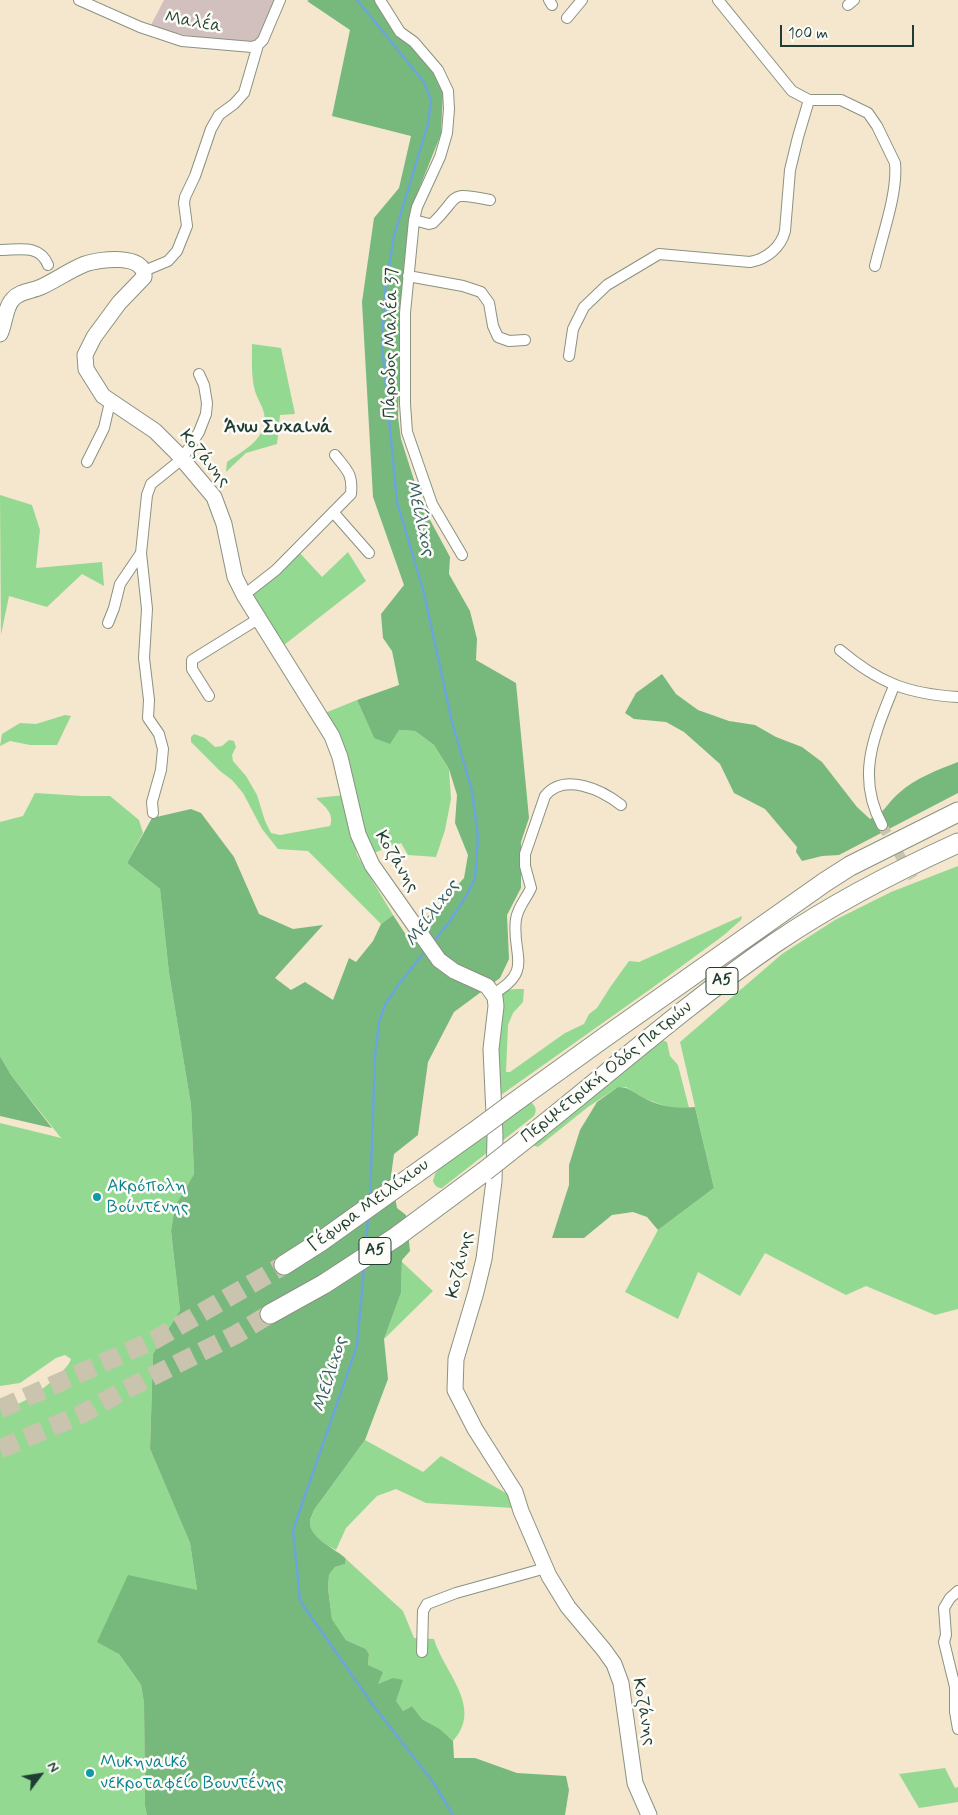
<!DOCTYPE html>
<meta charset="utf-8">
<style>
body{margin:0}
#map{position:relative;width:958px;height:1815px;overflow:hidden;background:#f5e6ce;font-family:Mynerve,sans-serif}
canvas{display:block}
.north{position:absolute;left:15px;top:1750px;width:50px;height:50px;-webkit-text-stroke:4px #fdfcf7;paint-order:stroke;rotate:59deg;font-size:14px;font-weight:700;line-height:20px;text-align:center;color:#1f3d34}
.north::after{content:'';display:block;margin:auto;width:18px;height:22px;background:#1f3d34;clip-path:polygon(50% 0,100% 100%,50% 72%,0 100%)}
.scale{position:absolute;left:780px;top:25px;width:134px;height:22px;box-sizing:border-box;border:2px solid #1f3d34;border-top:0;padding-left:6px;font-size:15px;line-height:18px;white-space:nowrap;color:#1f3d34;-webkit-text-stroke:4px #fdfcf7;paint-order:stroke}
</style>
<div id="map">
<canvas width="958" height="1815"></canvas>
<div class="north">N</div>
<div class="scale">100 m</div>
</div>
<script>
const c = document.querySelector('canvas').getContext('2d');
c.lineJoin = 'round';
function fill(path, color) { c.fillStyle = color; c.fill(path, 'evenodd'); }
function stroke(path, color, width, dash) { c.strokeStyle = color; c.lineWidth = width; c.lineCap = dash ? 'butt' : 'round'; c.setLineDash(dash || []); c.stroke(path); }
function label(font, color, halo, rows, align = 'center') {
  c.font = font + ' Mynerve,sans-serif'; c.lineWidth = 5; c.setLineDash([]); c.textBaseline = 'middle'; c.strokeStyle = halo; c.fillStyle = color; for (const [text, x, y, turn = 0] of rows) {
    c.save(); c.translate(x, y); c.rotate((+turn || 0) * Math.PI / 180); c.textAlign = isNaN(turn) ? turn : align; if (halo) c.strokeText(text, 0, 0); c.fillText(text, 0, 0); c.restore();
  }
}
fill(new Path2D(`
 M164,0h110l-17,41h-11l-48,-3 -48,-11z`), '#d1c0bd');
fill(new Path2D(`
 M252,344l29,4 14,66 -15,1 -3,29 -31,9 -20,19 1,-10c17,-12 42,-24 37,-49 -2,-8 -7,-15 -9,-22 -4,-15 -3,-32 -3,-47z
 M0,495l32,10 8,25 -4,38 66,-6 2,24 -22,-12 -35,33 -38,-11 -8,39z
 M298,551l24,26 26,-25 18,29 -82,64 -34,-48z
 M357,700l17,38 25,-8 16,1 19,14 15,24 2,30 -6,31 -9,27 -28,-2 -7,-12 -33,12 -43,-142z
 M65,715l6,1 -14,29h-27l-20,-4 -10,5 2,-12 18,-11 16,1z
 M194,734l11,4 10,9 7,-1 7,-6 5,1 2,6 -4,8 1,6 13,15 11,19 8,26 6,12 9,2 50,-9c5,-13 -6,-20 -14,-28l29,-3 12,60 36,60 -12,9 -73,-73 -30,-2 -16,-20 -19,-36 -11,-13 -12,-9 -29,-29v-5z
 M35,793l47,3h28l29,24 4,13 -16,30 33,26 9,84 22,132 3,69 -19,32 -4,25 9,79 -27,44 -3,95 40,94 7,47 -78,64 22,31 3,18 1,103 2,9h-147v-408c7,0 13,-1 20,-4 12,-5 48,-32 51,-44l-6,-4 -9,3 -36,25 -20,3v-263l61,15 -50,-63 -11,-19v-234l23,-6z
 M958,866v443l-23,6 -69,-29 -20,9 -81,-42 -25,43 -42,-24 -20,47 -53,-27 33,-62 56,-42 -34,-146 102,-88 53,-34 56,-28z
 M742,916l-1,4 -17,15 -72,53 -151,107 -5,2 3,-100c8,-9 15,-8 25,-8l-1,13 -10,11 -5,12 -2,47h4l55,-39 19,-9 5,-10 8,-6 14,-22 18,-25 10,1z
 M662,1040l5,2 3,14 8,9 11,43 -16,1 -30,-11 -17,-11h-8l-30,20 -50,40 -6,-2z
 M528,1102h3c5,5 6,8 3,14l-92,72c-5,0 -7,-2 -9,-7l2,-7 6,-7z
 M402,1262l31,29 -49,48 17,-46z
 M365,1440l58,32 18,-16 70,40 3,12 -88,-5 -30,-14 -19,7 -31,32 -10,22c-10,-5 -26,-14 -26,-27 0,-4 3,-9 4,-13z
 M346,1559l57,52 11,27 20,1c10,34 50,68 19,102l-13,-12 -18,-10 -10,-13 -9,5 -8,-10 8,-21 -25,4 -10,-19 1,-11 -3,-5 -20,-9 -14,-21 -4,-31 1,-13 6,-8 10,-3z
 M945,1768l10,20 3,-1v15l-39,6 -20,-34z`), '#94d992');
fill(new Path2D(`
 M309,0h67l57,71 10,21 -2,42 -30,75 -10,123 -3,85 3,22 21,66 28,52 -1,17 21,37 7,28 -1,21 40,23 13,135 -8,24v46l-14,27 2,44 -9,19 -46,34 -26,50 -10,73 -24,19 -3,22 6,32 9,7 4,36 -8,9 -1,33 -17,46 4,40 -23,61 -51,70c-1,4 -4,8 -4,12 -1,17 27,27 36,37l-1,5 -10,3 -6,8 -1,13 4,31 14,21 20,9 3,5 -1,11 15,7 -5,12 15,-6 10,2 -7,21 7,10 9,-5 10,13 18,10 13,12 1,17h21l42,15 49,3 3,14 -4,25h-418l-2,-9 -1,-103 -3,-18 -22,-31 -22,-12 31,-67 69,15 -7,-47 -40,-94 3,-95 27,-44 -9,-79 4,-25 19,-32 -3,-69 -22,-132 -9,-84 -33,-26 25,-45 39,-9 10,4 33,44 25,57 34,15 30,-4 -48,53 16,12 14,-8 28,18 16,-42 7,4 17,-21 8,-17 12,-9 13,20 29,-25 29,-32 4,-23 -13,-32 2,-28 -8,-26 -15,-24 -19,-14 -16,-1 -9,14 -16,-6 -17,-38 42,-15 -7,-34 -9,-13 -2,-24 23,-29 -31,-88 -11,-195 12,-84 25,-30 12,-52 -79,-20 18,-86 -43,-29z
 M662,674l14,20 22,16 31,11 26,4 21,12 26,10 20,15 35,45 13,12c18,-9 16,-15 29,-26 16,-15 39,-23 59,-31v31l-119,62 -17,1 -20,5 -6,-9 1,-5 -32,-38 -31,-16 -14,-29 -36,-32 -18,-10 -32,-3 -9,-6 11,-20z
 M0,1056l11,19 41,53 -52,-12z
 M618,1087c11,0 15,5 24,10 19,10 32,12 53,10l19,81 -56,42 -11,-13 -14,-5 -21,3 -28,23h-32l17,-53v-20l11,-35 17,-28z`), '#77b97c');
stroke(new Path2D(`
 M357,0l67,82 7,19 -3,23 -34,112 -9,56 -3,53 15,157 27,91 28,129 20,69 6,46 -3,41 -7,15 -18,28 -17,21
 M370,1197l5,-139 4,-36 6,-17 14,-21 27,-34
 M366,1247l2,-30
 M364,1267l-7,79 -64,184 7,71 73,104 60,77 20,33`), '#6aa6db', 2.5);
stroke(new Path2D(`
 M882,825l31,53`), '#cac4af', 10, [10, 5]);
stroke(new Path2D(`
 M0,1409l156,-70 128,-74
 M0,1449l82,-35 41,-23 112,-56 35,-21`), '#cac4af', 19, [19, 9]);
const street = new Path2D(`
 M79,0l61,27 42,14 70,6 6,-2 5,-5 17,-40
 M380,0l20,32 14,10 24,28 10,21 1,18 -2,24 -7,24 -23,50 -3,13 -9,93v91l2,28 25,72 30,51
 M549,0l3,5
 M718,0l74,91 17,9h32l27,13 9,13 18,37c3,30 -13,73 -20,103
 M848,5l6,-5
 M567,18l15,-18
 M414,220l15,4 4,-1c28,-27 13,-32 57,-23
 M0,250c19,0 40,-6 48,15
 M144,271l24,-10 9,-10 10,-25 -3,-23 1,-6 10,-21 16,-47 8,-14 15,-11 10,-11 14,-48
 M408,276l55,10 18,6 8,11 4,23 5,11 11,4 16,-1
 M569,356l4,-27 11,-22 23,-22 52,-31 91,8c17,-3 31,-15 35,-31l5,-61 8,-33 11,-37
 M87,462l17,-34 6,-26
 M333,512l36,41
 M244,595l32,-25 75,-76c2,-20 -4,-24 -16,-39
 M108,623l6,-15 6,-24 21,-31
 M840,650c39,33 68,44 118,47
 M209,696l-17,-27v-9l66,-41
 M153,813l-1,-11 9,-32 2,-21 -4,-15 -11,-16 1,-18 -5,-42 3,-49 -6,-56 6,-58 4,-11 31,-25 17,-27 7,-18 1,-11 -3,-18 -5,-11
 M882,825c-27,-50 -7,-91 12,-139
 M493,994c42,-24 18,-39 23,-75 2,-12 10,-20 15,-31l-6,-22v-12l20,-58c19,-24 57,-6 76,9
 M958,1591l-8,7 -6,10 2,27 -2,7 11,45v25l3,17
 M422,1652l1,-41 4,-7 29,-11 90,-25`);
const secondary = new Path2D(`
 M0,334c5,-10 5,-27 13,-35 7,-8 19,-8 28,-12 15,-7 29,-17 44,-23 14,-5 61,-11 59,13l-25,26 -25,34 -9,18 1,14 17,27 52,35 22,22 37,44 10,27 11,53 9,18 88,141 8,21 18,77 14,31 67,95 15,11 33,15 8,11 1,9 -5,43 4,87 -1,45 -10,78 -8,33 -20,67 -1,31 20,39 40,63 6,19 28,65 19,31 36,43 10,14 7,19 14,100 14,32`);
const highway = new Path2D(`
 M512,1104l93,-67 220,-155 25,-16 108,-54
 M509,1152c89,-69 173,-145 266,-209 56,-38 121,-72 183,-100
 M284,1265l36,-23 161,-115
 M270,1314l54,-30 72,-47 89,-66`);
stroke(street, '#8a9281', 12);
stroke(secondary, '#8a9281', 17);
stroke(highway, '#8a9281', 21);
stroke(street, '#fff', 10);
stroke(secondary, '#fff', 15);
stroke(highway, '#fff', 19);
const highwayBridge = new Path2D(`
 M481,1127l31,-23
 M485,1171l24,-19`);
stroke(highwayBridge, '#8a9281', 21, []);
stroke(highwayBridge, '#fff', 19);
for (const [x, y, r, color] of [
 [97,1197,5,"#0f9aa8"],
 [90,1773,5,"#0f9aa8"]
]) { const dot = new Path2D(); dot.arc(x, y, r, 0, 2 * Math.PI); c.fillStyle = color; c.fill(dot); stroke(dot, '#fdfcf7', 2); }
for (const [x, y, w] of [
 [722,981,32],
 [375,1251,32]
]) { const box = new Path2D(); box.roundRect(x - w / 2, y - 13.5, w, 27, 4); c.fillStyle = '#fdfcf7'; c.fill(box); stroke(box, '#1f3d34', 1); }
label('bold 16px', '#1f3d34', null, [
 ["Α5",722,981],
 ["Α5",375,1251]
]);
label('18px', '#1f3d34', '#fdfcf7', [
 ["Μαλέα",193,23,10],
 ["Πάροδος Μαλέα 37",392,343,-89],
 ["Κοζάνης",204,459,50],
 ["Κοζάνης",396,862,59],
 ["Περιμετρική Οδός Πατρών",607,1073,-39],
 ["Γέφυρα Μειλίχιου",369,1206,-36],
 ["Κοζάνης",461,1265,-77],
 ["Κοζάνης",643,1712,80]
]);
label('18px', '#0d838f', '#fdfcf7', [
 ["Ακρόπολη",107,1187],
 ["Βούντενης",107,1208],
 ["Μυκηναικό",100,1763],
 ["νεκροταφείο Βουντένης",100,1784]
], 'left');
label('bold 19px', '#1f3d34', '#fdfcf7', [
 ["Άνω Συχαινά",278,428]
]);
label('italic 19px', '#365c66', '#fdfcf7', [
 ["Μείλιχος",419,518,77],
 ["Μείλιχος",433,914,-54],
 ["Μείλιχος",331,1375,-73]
]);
</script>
